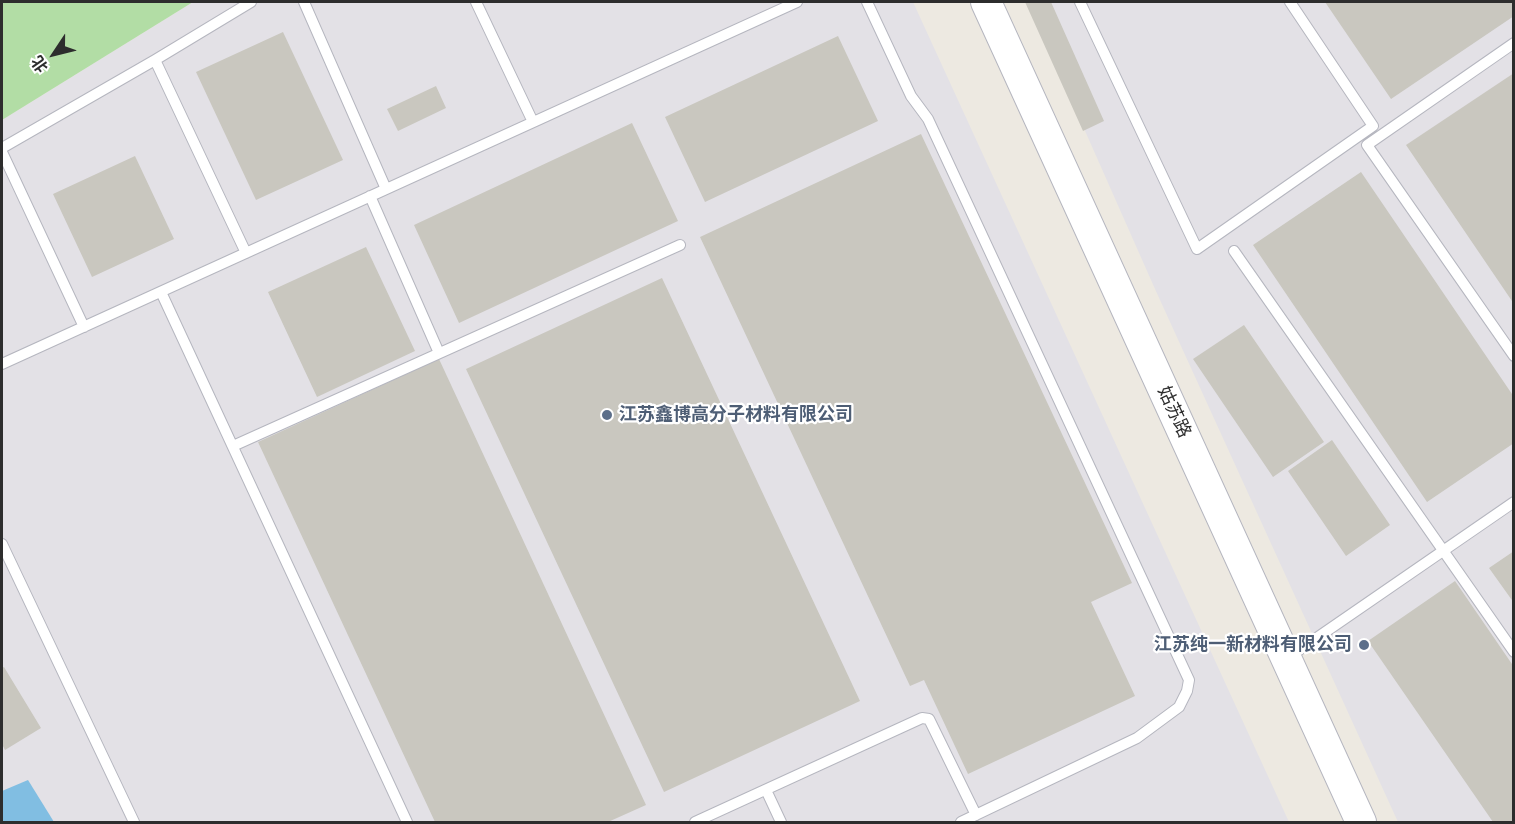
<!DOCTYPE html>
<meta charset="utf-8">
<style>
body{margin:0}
#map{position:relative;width:1515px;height:824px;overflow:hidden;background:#ede9e1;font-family:Inter,"Noto Sans SC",sans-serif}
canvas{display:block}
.frame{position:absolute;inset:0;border:3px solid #2d2d2d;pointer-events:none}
.north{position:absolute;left:24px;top:24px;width:60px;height:60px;-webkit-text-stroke:4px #fff;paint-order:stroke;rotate:235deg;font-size:16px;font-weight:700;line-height:24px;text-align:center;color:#2d2d2d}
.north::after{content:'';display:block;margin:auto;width:21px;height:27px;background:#2d2d2d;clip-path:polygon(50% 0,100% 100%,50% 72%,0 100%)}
</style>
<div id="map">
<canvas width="1515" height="824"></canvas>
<div class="frame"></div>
<div class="north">北</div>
</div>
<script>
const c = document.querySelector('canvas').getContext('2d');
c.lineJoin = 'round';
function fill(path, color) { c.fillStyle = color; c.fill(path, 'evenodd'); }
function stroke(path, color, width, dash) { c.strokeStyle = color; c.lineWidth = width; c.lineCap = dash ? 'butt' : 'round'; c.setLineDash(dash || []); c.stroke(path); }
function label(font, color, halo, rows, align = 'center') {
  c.font = font + ' Inter,"Noto Sans SC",sans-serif'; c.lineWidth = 4.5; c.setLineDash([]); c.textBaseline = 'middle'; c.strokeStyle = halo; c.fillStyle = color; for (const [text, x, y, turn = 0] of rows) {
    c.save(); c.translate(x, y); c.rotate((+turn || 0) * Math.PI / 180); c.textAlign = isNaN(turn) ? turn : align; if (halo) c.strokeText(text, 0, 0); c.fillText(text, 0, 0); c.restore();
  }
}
fill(new Path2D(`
 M193,2h720l376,820h-1287v-702z
 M1028,2h485v820h-115l-243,-533z`), '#e3e1e6');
fill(new Path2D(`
 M2,2h191l-191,118z`), '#b2dda5');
fill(new Path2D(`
 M28,780l26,42h-52v-31z`), '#81bee2');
fill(new Path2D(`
 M1025,2h26l53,119 -21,10z
 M1325,2h189v14l-123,83z
 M283,32l60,128 -87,40 -60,-128z
 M838,36l40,85 -173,81 -40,-85z
 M1514,73v231l-108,-159z
 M436,86l10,22 -48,23 -11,-22z
 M632,123l46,98 -219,102 -45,-98z
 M921,134l211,449 -41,19 44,94 -167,78 -44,-94 -14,6 -210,-449z
 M135,156l39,83 -82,38 -39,-83z
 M1361,172l153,225v46l-87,59 -174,-257z
 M366,247l49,104 -98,46 -49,-105z
 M662,278l198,423 -196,91 -198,-423z
 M1244,325l80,117 -51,35 -80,-118z
 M439,359l207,446 -38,17h-173l-177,-380z
 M1332,440l58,85 -44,31 -58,-85z
 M1514,551v52l-25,-35z
 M1455,581l59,86v155h-21l-125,-181z
 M4,667l37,61 -36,22 -3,-6v-76z`), '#c9c7bf');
const lane = new Path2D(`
 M304,2l82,187
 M476,2l57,120
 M867,2l44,94 17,23 261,561 -2,11 -8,16 -42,31 -176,84
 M1080,2l117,247 176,-123 -83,-124
 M1514,43l-147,102 147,211
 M155,60l91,193
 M2,148l153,-88 96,-58
 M2,152l82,175
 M370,196l69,157
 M1234,251l280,401
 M161,292l246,530
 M2,364l795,-362
 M233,446l447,-201
 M2,544l132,278
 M1289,657l225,-155
 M766,790l15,32
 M695,822l227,-104 7,1 47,96`);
const secondary = new Path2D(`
 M986,2l375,820`);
stroke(lane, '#b5b6bf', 12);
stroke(secondary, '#b5b6bf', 32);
stroke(lane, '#fff', 10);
stroke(secondary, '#fff', 30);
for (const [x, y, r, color] of [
 [607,415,6,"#5c6f8a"],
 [1364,645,6,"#5c6f8a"]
]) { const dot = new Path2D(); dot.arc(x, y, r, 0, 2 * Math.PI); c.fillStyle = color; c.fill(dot); stroke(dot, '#fff', 2); }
label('18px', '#2d2d2d', '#fff', [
 ["姑苏路",1174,412,65]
]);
label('bold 18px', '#4e5e75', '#fff', [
 ["江苏鑫博高分子材料有限公司",619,415],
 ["江苏纯一新材料有限公司",1352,645,"right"]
], 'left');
</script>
